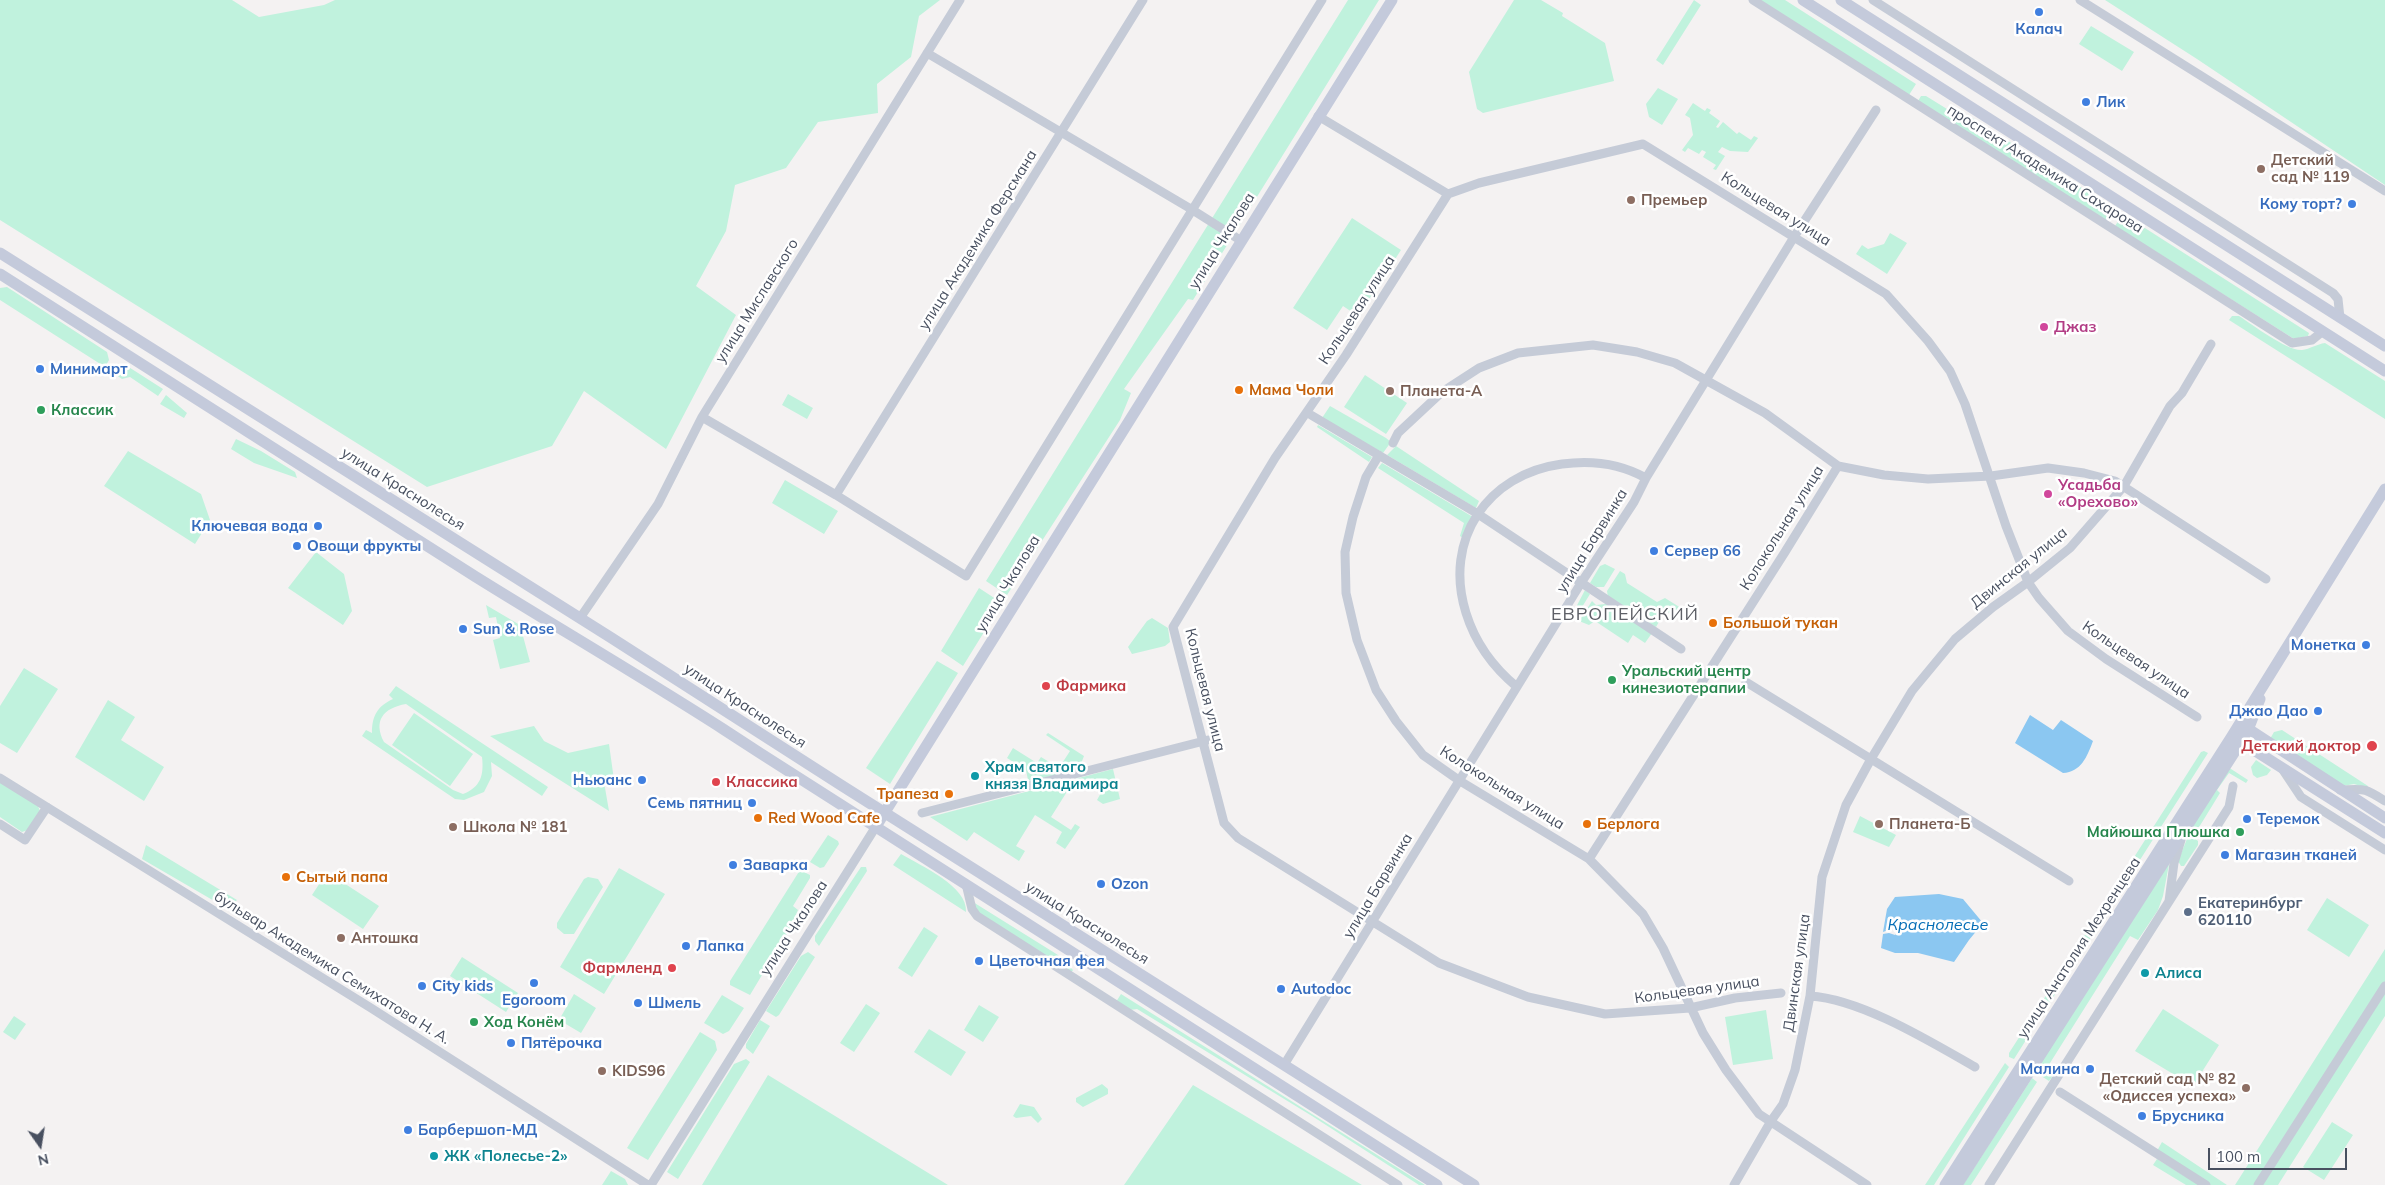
<!DOCTYPE html>
<meta charset="utf-8">
<style>
body{margin:0}
#map{position:relative;width:2385px;height:1185px;overflow:hidden;background:#f4f2f2;font-family:Mulish,sans-serif}
canvas{display:block}
.north{position:absolute;left:15px;top:1120px;width:50px;height:50px;-webkit-text-stroke:4px #fff;paint-order:stroke;rotate:167deg;font-size:14px;font-weight:700;line-height:20px;text-align:center;color:#485060}
.north::after{content:'';display:block;margin:auto;width:18px;height:22px;background:#485060;clip-path:polygon(50% 0,100% 100%,50% 72%,0 100%)}
.scale{position:absolute;left:2208px;top:1148px;width:139px;height:22px;box-sizing:border-box;border:2px solid #485060;border-top:0;padding-left:6px;font-size:15px;line-height:18px;white-space:nowrap;color:#485060;-webkit-text-stroke:4px #fff;paint-order:stroke}
</style>
<div id="map">
<canvas width="2385" height="1185"></canvas>
<div class="north">N</div>
<div class="scale">100 m</div>
</div>
<script>
const c = document.querySelector('canvas').getContext('2d');
c.lineJoin = 'round';
function fill(path, color) { c.fillStyle = color; c.fill(path, 'evenodd'); }
function stroke(path, color, width, dash) { c.strokeStyle = color; c.lineWidth = width; c.lineCap = dash ? 'butt' : 'round'; c.setLineDash(dash || []); c.stroke(path); }
function label(font, color, halo, rows, align = 'center') {
  c.font = font + ' Mulish,sans-serif'; c.lineWidth = 5; c.setLineDash([]); c.textBaseline = 'middle'; c.strokeStyle = halo; c.fillStyle = color; for (const [text, x, y, turn = 0] of rows) {
    c.save(); c.translate(x, y); c.rotate((+turn || 0) * Math.PI / 180); c.textAlign = isNaN(turn) ? turn : align; if (halo) c.strokeText(text, 0, 0); c.fillText(text, 0, 0); c.restore();
  }
}
fill(new Path2D(`
 M0,0h232l27,17 65,-12 11,-5h605l-21,16 -8,41 -34,27 1,29 -60,9 -32,46 -51,17 -9,46 -30,55 40,29 -70,134 -82,-58 -32,55 -125,41 -427,-267z
 M1348,0h31l-186,300 -5,-1 -64,90 7,4 -11,27 -113,175 -21,-14z
 M1514,0h27l22,13 -1,3 43,27 9,38 -131,32 -6,-4 -8,-37z
 M1694,0l7,5 -38,60 -7,-5z
 M1759,0h26l131,84 -7,11z
 M2105,0h280v185l-188,-126z
 M2091,26l43,26 -12,19 -43,-27z
 M1658,88l20,11 -16,26 -13,-8 -3,-13z
 M1921,96h5l42,26 4,-4 141,90 -7,12 -188,-119z
 M1693,103l12,8 2,-3 4,2 -2,3 11,8 -4,6 2,1 5,-6 14,12 2,-2 12,8 3,-4 4,2 -10,14 -18,-1 -8,-4 -4,5 7,4 -9,14 -3,-1 3,-4 -13,-8 3,-5 -4,-2 -3,4 -11,-6 -3,4 -3,-2 11,-15 -3,-17 -5,-3z
 M2123,214l186,119 -1,3 -14,3 -179,-113z
 M1352,218l49,32 -43,66 -15,-10 -16,24 -34,-22z
 M1890,233l17,10 -20,31 -31,-20 6,-9 6,4 16,-5z
 M7,287l100,65 2,8 -4,7 -105,-67v-12z
 M2232,316h7c14,9 48,35 63,34 8,-1 15,-6 23,-7l60,38v38l-156,-99z
 M124,364l39,25 -5,7 -28,-19 -8,2 -10,-7 5,-7z
 M1365,375l42,28 -21,31 -42,-27z
 M788,394l25,14 -6,11 -25,-14z
 M166,395l21,18 -3,5 -24,-14z
 M1330,406l56,32 5,4 -8,11 -61,-35z
 M1318,425l54,32 -3,5 -52,-35z
 M236,439l25,12 34,21 2,6 -43,-15 -23,-14z
 M1396,446l83,55 -3,7 -89,-53z
 M128,451l73,43 9,26 -15,24 -91,-58z
 M1382,463l91,54 -10,21 -3,-2 4,-13 -86,-55z
 M785,480l53,31 -14,23 -52,-31z
 M316,552l28,22 8,37 -9,14 -55,-37z
 M1605,564l10,5 -11,18h-8l-6,-4 10,-17z
 M1620,571l5,3 2,9 30,19 8,-4 16,10 1,5 -3,3 -14,-5 -9,16 -48,-30 -1,-6z
 M979,588l23,15 -39,63 -22,-15z
 M1585,590l5,4 -14,23 -3,-4z
 M1592,601l4,4 10,-1 46,29 -7,10 -12,-8 -5,8 -33,-22 -6,4 -10,-4z
 M486,605l34,20 10,37 -30,7 -7,-29 7,-2 -4,-21 -7,1z
 M1152,618l16,10 2,14 -5,4 -33,8 -4,-7 19,-26z
 M937,661l21,12 -68,111 -24,-16z
 M24,668l34,21 -41,64 -17,-10v-37z
 M396,686l152,101 -6,9 -51,-34 1,14 -8,16 -20,8 -9,-1 -93,-63 4,-6 6,3c0,-18 6,-27 21,-34l-4,-4zM406,704l76,53c2,18 -1,30 -19,37l-10,-4 -69,-48c-11,-21 -1,-34 22,-38z
 M108,700l27,17 -14,23 43,27 -20,34 -69,-44z
 M414,713l59,41 -23,32 -58,-41z
 M534,726l10,15 24,12 41,-9 5,36 -10,2 5,29 -119,-75z
 M2282,730l86,56 -1,2 -13,-4 -11,2 -73,-47 4,-7z
 M1048,733l36,23 -5,13 -48,12 -3,-1 -2,-10 -19,-12 6,-10 24,15 4,-6 18,11 11,-17 -24,-16z
 M2204,751l4,2 -98,154 -7,-1 98,-154z
 M2256,760l15,10 -4,5 -10,3 -4,-3 -2,-8z
 M2228,767l20,13 -2,3 -17,-10 -12,17 3,3 -27,44 5,4v4l-14,21h-3l-3,-5 17,-42z
 M1113,769l7,30 -17,5 -6,-4 5,-9 -12,-7 -2,2 -13,-7 -24,38 20,13 4,-6 5,3 -15,22 -9,-6 6,-11 -27,-17 -19,31 9,5 -6,10 -45,-29 -7,9 -37,-24z
 M0,781l38,25 2,5 -12,19 -6,2 -22,-15z
 M1860,816l36,19 -7,12 -36,-15z
 M828,835l10,6 1,3 -15,23 -4,1 -10,-6z
 M146,845l91,55 -9,9 -86,-50z
 M901,854c20,12 67,32 65,58l-73,-47z
 M2170,859l-7,37 -5,14 -20,30 -8,-4 -80,127 2,14 -3,4 -14,-9z
 M861,867h5l1,4 -48,75 -4,-5v-5z
 M619,868l46,26 -61,100 -44,-27z
 M800,870l10,5v3l-17,28 5,4 -9,20 -39,65 -20,-10v-4z
 M327,872l52,34 -16,23 -51,-34z
 M588,877l10,2 5,8 -29,47h-10l-7,-6v-5l27,-44z
 M2327,898l42,27 -20,32 -42,-27z
 M973,902l85,53 15,15 -2,3 -90,-57 -6,-7z
 M2099,913l3,7 -88,139 -5,-2v-4z
 M924,927l14,9 -26,41 -14,-9z
 M2385,949v67l-107,169h-43z
 M808,952l7,5 -36,58 -3,2 -10,-6 35,-55z
 M462,957l56,36 -12,19 -56,-36z
 M574,994l22,14 -15,25 -22,-13z
 M1121,994l304,191h-6l-107,-69 -175,-107 -7,1 -14,-8z
 M722,995l22,13 -15,23 -6,3 -19,-11z
 M866,1004l14,9 -26,39 -14,-9z
 M979,1005l20,12 -16,25 -19,-12z
 M2163,1009l56,36 -26,41 -58,-35z
 M1766,1010l7,49 -40,6 -8,-48z
 M14,1016l12,8 -11,16 -12,-8z
 M760,1020l10,6 -17,28 -7,-6v-4z
 M929,1029l37,23 -15,24 -37,-24z
 M700,1032l15,9 2,9 -69,110 -21,-12z
 M746,1059l4,3 -72,117 -11,-7 67,-108z
 M2005,1063l4,4 -75,118h-9z
 M768,1075l180,110h-246z
 M2032,1078l5,4 -66,103h-8z
 M1102,1084l6,5v5l-25,13 -7,-5v-4z
 M1193,1085l169,100h-238z
 M1020,1104l14,3 8,12 -4,4 -7,-7 -15,2 -3,-2z
 M2332,1122l21,13 -29,45 -21,-13z
 M2162,1142l65,43h-17l-53,-34z
 M2157,1159l42,26h-13l-33,-20z
 M611,1171l14,8 3,6h-26z`), '#c0f2dd');
fill(new Path2D(`
 M2030,715l23,15 8,-10 32,21c-6,16 -12,31 -30,32l-48,-30z
 M1939,894l24,5 20,24 -14,17 -15,22 -36,-9h-23l-14,-5 2,-14 6,-1 6,2 5,-4 -3,-6 -4,-1 -5,6 -5,2 4,-23 8,-12z`), '#8bc7f1');
stroke(new Path2D(`
 M1753,0l539,343 20,-3 11,-9
 M1873,0l460,293 5,6 2,19
 M2080,0l305,191
 M927,53l264,156 49,31
 M1318,116l130,78
 M1311,415l167,99 203,135
 M702,417l134,78 130,81 356,-576
 M1393,443l5,-10 44,-41 37,-24 39,-15 75,-8 44,7 38,11 90,50 73,53 46,9 44,4 63,-3 57,-8 36,5 31,8 151,98
 M1379,455l-13,22 -13,40 -8,35 1,41 11,47 19,50 20,31 27,34 37,26 129,78 54,55 20,34 40,85 23,37 33,44 108,71
 M836,495l307,-495
 M580,618l78,-114 44,-87 258,-417
 M1746,682l323,199
 M1517,687c-23,-19 -42,-45 -51,-74 -23,-73 21,-139 96,-149 29,-4 59,0 84,14
 M2283,770l18,27 84,53
 M0,778l371,230 277,177
 M2340,790c25,-1 23,-3 45,11
 M922,813l286,-73
 M0,824l25,16 22,-33
 M1589,859l196,-307 53,-86
 M966,884l6,25 5,7 421,269
 M2169,901l5,-38 7,-23
 M1781,993l-46,5 -45,10 -85,6 -77,-17 -89,-34 -201,-125 -14,-15 -51,-196 102,-169 71,-103 102,-161 31,-11 164,-39 243,150 42,47 22,30 15,33 41,122 22,56 11,16 29,33 38,28 91,58
 M1810,996c51,3 121,46 165,71
 M1284,1065l297,-482 53,-81 12,-24 148,-241 82,-127
 M2060,1092l146,93
 M651,1185l224,-357
 M1734,1185l37,-64 12,-17 12,-34 15,-74 12,-119 24,-72 25,-46 41,-68 43,-52 38,-32 35,-25 42,-34 54,-62 46,-80 12,-13 29,-49
 M1989,1185l240,-378 4,-21
 M2258,1185l127,-199`), '#c5cbd7', 9);
stroke(new Path2D(`
 M1803,0l582,371
 M1841,0l544,346
 M0,253l610,384 234,150 630,398
 M0,274c159,101 317,203 476,303 82,51 166,100 247,152 237,154 476,305 714,456
 M2244,726l141,92
 M2235,738l150,95
 M875,828l517,-828
 M1945,1185l287,-449 153,-247
 M1957,1185l284,-443 7,-12 12,-31`), '#c4cadb', 11);
for (const [x, y, r, color] of [
 [2039,12,5,"#3f7fe0"],
 [2086,102,5,"#3f7fe0"],
 [2261,169,5,"#8d6e63"],
 [1631,200,5,"#8d6e63"],
 [2352,204,5,"#3f7fe0"],
 [2044,327,5,"#d1479c"],
 [40,369,5,"#3f7fe0"],
 [1239,390,5,"#e8710a"],
 [1390,391,5,"#8d6e63"],
 [41,410,5,"#2e9e5b"],
 [2048,494,5,"#d1479c"],
 [318,526,5,"#3f7fe0"],
 [297,546,5,"#3f7fe0"],
 [1654,551,5,"#3f7fe0"],
 [1713,623,5,"#e8710a"],
 [463,629,5,"#3f7fe0"],
 [2366,645,5,"#3f7fe0"],
 [1612,680,5,"#2e9e5b"],
 [1046,686,5,"#e0444e"],
 [2318,711,5,"#3f7fe0"],
 [2372,746,6,"#e0444e"],
 [975,776,5,"#0f9aa8"],
 [642,780,5,"#3f7fe0"],
 [716,782,5,"#e0444e"],
 [949,794,5,"#e8710a"],
 [752,803,5,"#3f7fe0"],
 [758,818,5,"#e8710a"],
 [2247,819,5,"#3f7fe0"],
 [1587,824,5,"#e8710a"],
 [1879,824,5,"#8d6e63"],
 [453,827,5,"#8d6e63"],
 [2240,832,5,"#2e9e5b"],
 [2225,855,5,"#3f7fe0"],
 [733,865,5,"#3f7fe0"],
 [286,877,5,"#e8710a"],
 [1101,884,5,"#3f7fe0"],
 [2188,912,5,"#5c6f8a"],
 [341,938,5,"#8d6e63"],
 [686,946,5,"#3f7fe0"],
 [979,961,5,"#3f7fe0"],
 [672,968,5,"#e0444e"],
 [2145,973,5,"#0f9aa8"],
 [534,983,5,"#3f7fe0"],
 [422,986,5,"#3f7fe0"],
 [1281,989,5,"#3f7fe0"],
 [638,1003,5,"#3f7fe0"],
 [474,1022,5,"#2e9e5b"],
 [511,1043,5,"#3f7fe0"],
 [2090,1069,5,"#3f7fe0"],
 [602,1071,5,"#8d6e63"],
 [2246,1088,5,"#8d6e63"],
 [2142,1116,5,"#3f7fe0"],
 [408,1130,5,"#3f7fe0"],
 [434,1156,5,"#0f9aa8"]
]) { const dot = new Path2D(); dot.arc(x, y, r, 0, 2 * Math.PI); c.fillStyle = color; c.fill(dot); stroke(dot, '#fff', 2); }
label('bold 15px', '#366cbe', '#fff', [
 ["Калач",2039,29,"center"],
 ["Лик",2096,102],
 ["Кому торт?",2342,204,"right"],
 ["Минимарт",50,369],
 ["Ключевая вода",308,526,"right"],
 ["Овощи фрукты",307,546],
 ["Сервер 66",1664,551],
 ["Sun & Rose",473,629],
 ["Монетка",2356,645,"right"],
 ["Джао Дао",2308,711,"right"],
 ["Ньюанс",632,780,"right"],
 ["Семь пятниц",742,803,"right"],
 ["Теремок",2257,819],
 ["Магазин тканей",2235,855],
 ["Заварка",743,865],
 ["Ozon",1111,884],
 ["Лапка",696,946],
 ["Цветочная фея",989,961],
 ["City kids",432,986],
 ["Autodoc",1291,989],
 ["Egoroom",534,1000,"center"],
 ["Шмель",648,1003],
 ["Пятёрочка",521,1043],
 ["Малина",2080,1069,"right"],
 ["Брусника",2152,1116],
 ["Барбершоп-МД",418,1130]
], 'left');
label('bold 15px', '#785e54', '#fff', [
 ["Детский",2271,160],
 ["сад № 119",2271,177],
 ["Премьер",1641,200],
 ["Планета-А",1400,391],
 ["Планета-Б",1889,824],
 ["Школа № 181",463,827],
 ["Антошка",351,938],
 ["KIDS96",612,1071],
 ["Детский сад № 82",2236,1079,"right"],
 ["«Одиссея успеха»",2236,1096,"right"]
], 'left');
label('15px', '#485060', '#fff', [
 ["проспект Академика Сахарова",2045,169,32],
 ["Кольцевая улица",1776,209,32],
 ["улица Академика Ферсмана",978,240,-58],
 ["улица Чкалова",1222,241,-58],
 ["улица Миславского",757,301,-58],
 ["Кольцевая улица",1357,310,-57],
 ["улица Краснолесья",403,489,32],
 ["Колокольная улица",1782,528,-58],
 ["улица Барвинка",1592,541,-58],
 ["Двинская улица",2019,568,-39],
 ["улица Чкалова",1008,584,-59],
 ["Кольцевая улица",2136,660,34],
 ["Кольцевая улица",1205,690,76],
 ["улица Краснолесья",745,706,33],
 ["Колокольная улица",1502,788,32],
 ["улица Барвинка",1378,886,-59],
 ["улица Краснолесья",1087,923,32],
 ["улица Чкалова",794,928,-57],
 ["улица Анатолия Мехренцева",2079,948,-57],
 ["бульвар Академика Семихатова Н. А.",332,968,32],
 ["Двинская улица",1797,973,-82],
 ["Кольцевая улица",1697,990,-8]
]);
label('bold 15px', '#b23c85', '#fff', [
 ["Джаз",2054,327],
 ["Усадьба",2058,485],
 ["«Орехово»",2058,502]
], 'left');
label('bold 15px', '#c56008', '#fff', [
 ["Мама Чоли",1249,390],
 ["Большой тукан",1723,623],
 ["Трапеза",939,794,"right"],
 ["Red Wood Cafe",768,818],
 ["Берлога",1597,824],
 ["Сытый папа",296,877]
], 'left');
label('bold 15px', '#27864d', '#fff', [
 ["Классик",51,410],
 ["Уральский центр",1622,671],
 ["кинезиотерапии",1622,688],
 ["Майюшка Плюшка",2230,832,"right"],
 ["Ход Конём",484,1022]
], 'left');
label('bold 15px', '#be3a42', '#fff', [
 ["Фармика",1056,686],
 ["Детский доктор",2361,746,"right"],
 ["Классика",726,782],
 ["Фармленд",662,968,"right"]
], 'left');
label('bold 15px', '#0d838f', '#fff', [
 ["Храм святого",985,767],
 ["князя Владимира",985,784],
 ["Алиса",2155,973],
 ["ЖК «Полесье-2»",444,1156]
], 'left');
label('bold 15px', '#4e5e75', '#fff', [
 ["Екатеринбург",2198,903],
 ["620110",2198,920]
], 'left');
label('italic 16px', '#066eb6', '#fff', [
 ["Краснолесье",1938,925]
]);
c.letterSpacing = '1px';
label('18px', '#5e6067', '#fff', [
 ["ЕВРОПЕЙСКИЙ",1625,615]
]);
c.letterSpacing = '0px';
</script>
